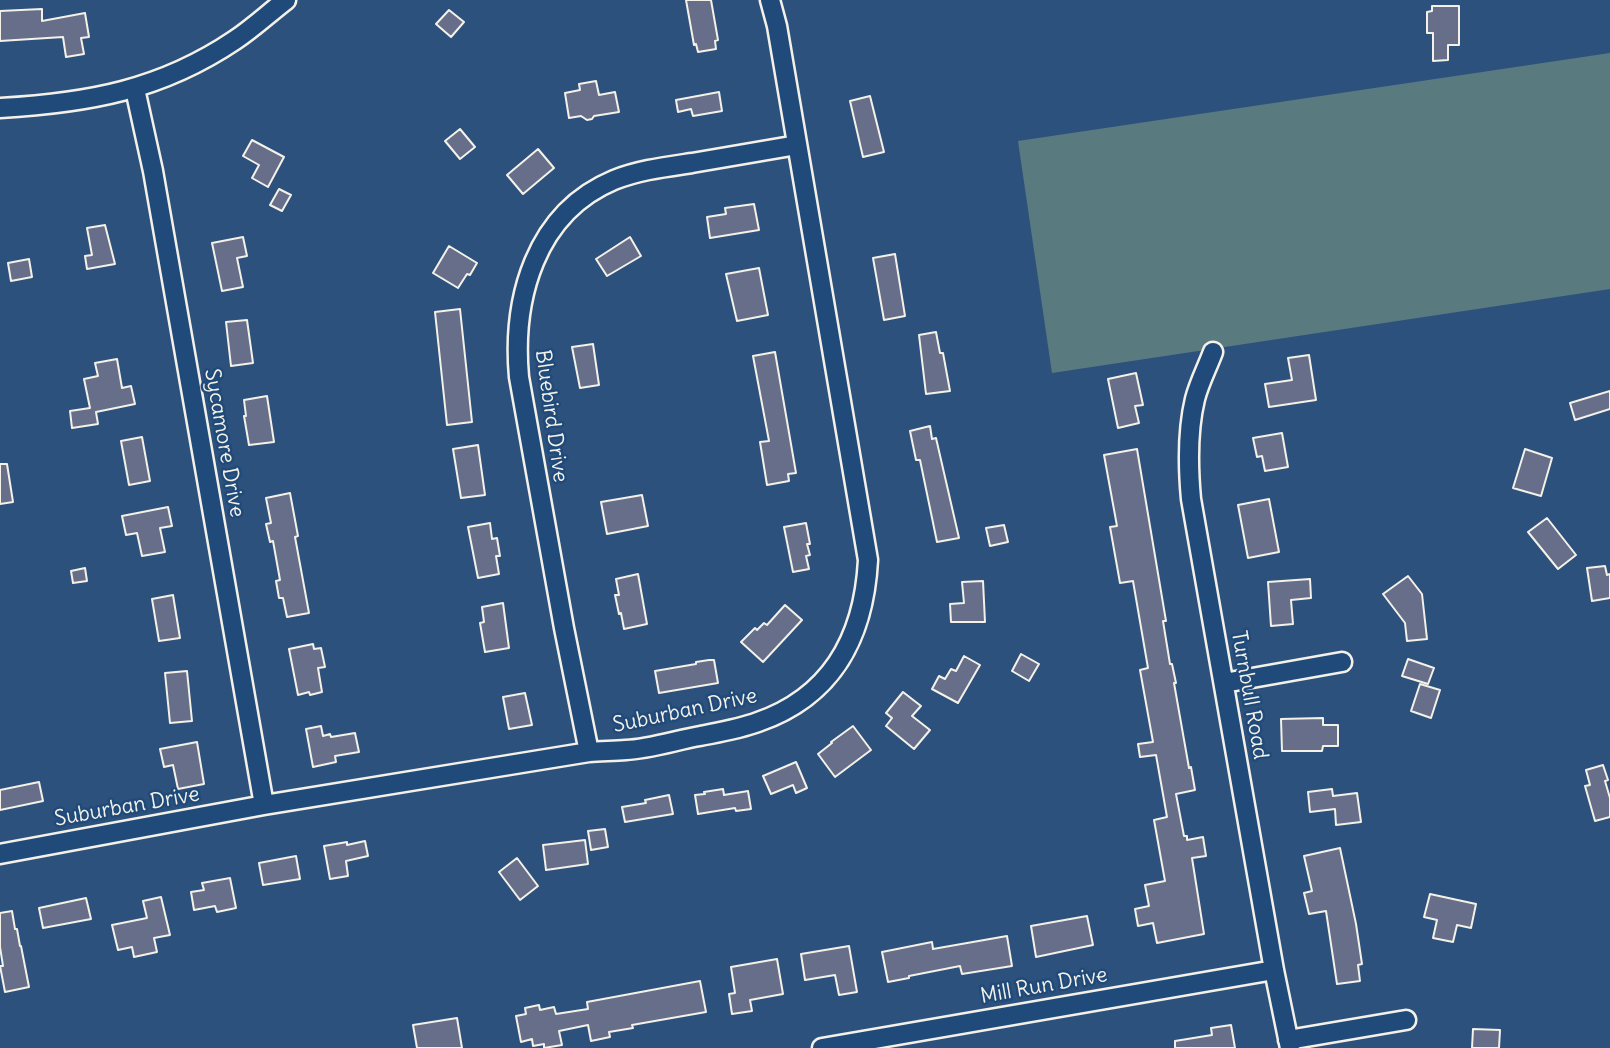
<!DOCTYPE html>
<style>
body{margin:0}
canvas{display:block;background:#2d517d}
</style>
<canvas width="1610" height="1048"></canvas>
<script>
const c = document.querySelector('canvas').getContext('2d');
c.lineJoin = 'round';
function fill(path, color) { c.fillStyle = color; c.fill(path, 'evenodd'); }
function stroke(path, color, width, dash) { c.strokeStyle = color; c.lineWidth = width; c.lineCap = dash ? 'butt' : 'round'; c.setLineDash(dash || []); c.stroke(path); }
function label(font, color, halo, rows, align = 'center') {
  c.font = font + ' Delius,sans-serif'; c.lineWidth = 5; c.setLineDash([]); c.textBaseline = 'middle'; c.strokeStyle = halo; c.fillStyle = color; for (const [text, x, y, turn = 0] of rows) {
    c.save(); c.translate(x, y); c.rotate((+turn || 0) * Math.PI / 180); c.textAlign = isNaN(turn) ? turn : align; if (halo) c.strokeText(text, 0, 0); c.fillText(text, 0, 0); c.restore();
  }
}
fill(new Path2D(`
 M1610,53v236l-558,84 -34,-232z`), '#597b80');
const building = new Path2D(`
 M686,0h25l7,40 -3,1 1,8 -18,3 -2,-8 -2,1z
 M1432,6h27v39h-11v15l-15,1v-28h-6v-21l5,-1z
 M42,9v12l43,-8 4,24 -8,1 3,16 -18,3 -3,-20 -63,4v-30z
 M449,10l15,12 -13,15 -15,-13z
 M596,81l3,14 16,-3 4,20 -25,4 -2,3 -5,1 -6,-4 -12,2 -4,-25 15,-3 -1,-6z
 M719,92l3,19 -29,5 -2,-7 -13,3 -2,-12z
 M870,96l14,56 -21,5 -13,-56z
 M460,129l15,18 -15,12 -15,-18z
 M252,140l32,17 -16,30 -16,-9 7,-13 -16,-9z
 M538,149l16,19 -31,26 -16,-19z
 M279,189l12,6 -9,16 -12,-6z
 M754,204l5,26 -49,8 -3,-21 19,-3 -1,-6z
 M105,225l10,39 -28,5 -2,-13 7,-1 -5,-27z
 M243,237l4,19 -10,2 6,29 -21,4 -10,-48z
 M630,237l11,19 -34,20 -11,-17z
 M449,246l28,17 -7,12 -3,-1 -9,14 -25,-15z
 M895,254l10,62 -21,4 -11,-62z
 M29,259l3,18 -21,4 -3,-18z
 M759,268l9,47 -31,6 -11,-47z
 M460,309l12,113 -25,3 -12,-113z
 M247,320l6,43 -22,3 -5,-44z
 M936,332l4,21h3l7,38 -24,3 -7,-59z
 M593,344l6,41 -19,3 -8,-41z
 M775,352l21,121 -8,1 1,7 -22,4 -7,-43 9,-1 -16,-85z
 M1309,355l7,45 -47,7 -4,-23 27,-4 -4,-22z
 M117,359l5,29 9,-2 4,18 -39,8 2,12 -26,4 -2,-17 20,-3 -6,-29 14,-3 -3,-13z
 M1136,373l7,32 -8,1 4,17 -21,5 -10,-49z
 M1610,391v18l-35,11 -5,-17z
 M267,396l7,46 -25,3 -5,-29h2l-2,-16z
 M930,426l2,13 4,-1 23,100 -22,4 -17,-82h-4l-6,-29z
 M1282,433l6,34 -23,4 -3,-15 -5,1 -4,-19z
 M142,437l8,44 -21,4 -8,-44z
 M478,445l7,50 -24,3 -8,-49z
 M1137,449l29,172h-3l7,43h2l4,19h-2l15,85 2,-1 4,23 -19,4 8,42h3v4l16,-3 3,19 -14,2 12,76 -47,9 -4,-20 -15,3 -3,-17 14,-3 -4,-21 20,-4 -11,-61 13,-3 -11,-62 -16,2 -2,-13 15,-2 -13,-72 8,-2 -15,-87 -13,2 -10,-56 7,-1 -13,-71z
 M1525,449l27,9 -11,38 -28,-8z
 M0,464h7l6,38 -13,2z
 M290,493l8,43 -3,1 14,76 -22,4 -4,-19h-4l-3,-17 4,-1 -7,-39 -3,1 -4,-18 5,-1 -5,-25z
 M642,495l6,31 -41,8 -6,-32z
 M1269,499l10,53 -31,6 -10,-53z
 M168,507l4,19 -12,2 5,24 -23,4 -5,-23 -11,2 -4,-19z
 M1547,518l29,37 -18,14 -30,-37z
 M490,523l2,16 5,-1 3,18h-4l3,18 -21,4 -10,-51z
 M806,523l4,21h-3l3,11 -4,1 3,13 -16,3 -9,-45z
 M1004,525l4,17 -18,4 -4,-18z
 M1605,566l2,9 3,-1v24l-18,3 -5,-33z
 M85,568l2,13 -14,2 -2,-12z
 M638,574l9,50 -23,5 -3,-16 -2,1 -4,-19h4l-3,-16z
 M1408,576l14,18 5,45 -20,2 -2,-18 -22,-29z
 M1310,579l1,19 -20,2 2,24 -22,2 -3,-44z
 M983,581l2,41h-34l-1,-18 14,-1 -2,-21z
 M173,595l7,43 -21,3 -7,-42z
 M503,603l6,45 -24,4 -5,-29 4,-1 -2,-15z
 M785,605l17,15 -39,42 -22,-20 14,-14 2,2 7,-7 3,2z
 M313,644l1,5 7,-1 4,19 -7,1 4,24 -12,3 -1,-3 -11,3 -9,-46z
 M1021,654l18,10 -10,17 -17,-10z
 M964,656l16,9 -22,38 -26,-14 7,-13 6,3 6,-10 5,2z
 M1408,659l26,9 -6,16 -26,-8z
 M709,660h5l4,23 -59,10 -4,-22 41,-7v-2z
 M187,671l5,50 -22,2 -5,-50z
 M1420,684l20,6 -9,28 -20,-7z
 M903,692l18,14 -9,10 18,14 -16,19 -28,-23 6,-8 -6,-5z
 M525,693l7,32 -23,4 -6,-32z
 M1323,718v7h15v21h-15l-1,5h-40l-1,-32z
 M321,726l2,10 7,-2 1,3 24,-4 4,19 -24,4 1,6 -23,5 -7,-38z
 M853,726l18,24 -36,27 -17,-23 14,-11 -1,-1z
 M197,742l7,42 -26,5 -5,-24 -9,2 -4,-18z
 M796,762l11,26 -11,5 -3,-8 -22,9 -8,-18z
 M1603,765l5,15 -3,1 5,17v19l-15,4 -10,-35 5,-1 -4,-15z
 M39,782l4,19 -43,9v-20z
 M723,789l1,6 24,-4 3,18 -15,2 -1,-3 -37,6 -3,-19 10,-1 -1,-2z
 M1332,789l1,7 24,-3 4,29 -25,3 -1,-16 -25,3 -2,-20z
 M669,795l4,19 -48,8 -3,-15 24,-4 -1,-3z
 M605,829l3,18 -17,3 -3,-19z
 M585,840l3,24 -42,6 -3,-25z
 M365,841l3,15 -22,5 2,15 -18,3 -6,-33 23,-4v3z
 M1340,848l16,76 6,40 -4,1 2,16 -23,3 -11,-73 -17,3 -5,-21 8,-2 -8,-35z
 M296,856l4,23 -37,6 -4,-22z
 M517,858l21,28 -18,14 -21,-28z
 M230,878l6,30 -19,4 -2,-6 -21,4 -3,-18 13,-2 -2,-7z
 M1430,894l46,10 -5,24 -14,-3 -4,17 -20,-4 4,-18 -13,-3z
 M161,897l9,38 -16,3 3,14 -23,5 -2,-10 -14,3 -6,-25 35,-7 -4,-17z
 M86,898l5,21 -48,9 -4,-20z
 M12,911l3,18h2l3,17h1l8,41 -24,5 -5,-26h3l-3,-19v-34z
 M1087,916l6,29 -57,12 -5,-31z
 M1007,936l5,30 -50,8 -2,-8 -51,10v2l-21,4 -6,-30 50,-10 1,7z
 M849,946l8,46 -18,3 -4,-20 -30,5 -4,-26z
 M777,959l6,35 -33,6 2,11 -20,3 -3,-20 6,-1 -4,-26z
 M700,981l6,31 -74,13 1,3 -24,4 1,5 -19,4 -3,-16 -29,6 3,14 -18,3v-4l-11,2 -1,-7 -11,3 -5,-26 10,-2 -1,-6 14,-3 1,5 14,-3 2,7 32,-5 -1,-7z
 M457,1018l5,30h-45l-4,-23z
 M1231,1025l4,23h-60v-7l37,-6 -1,-7z
 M1473,1029l27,1 -1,18h-27z`);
fill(building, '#666e89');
stroke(building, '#f4f1e8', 2);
const street = new Path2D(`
 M135,89l18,82 111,634
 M0,108c88,-5 161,-18 235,-68 18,-12 34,-27 51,-40
 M1213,352c-6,16 -14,31 -18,47 -8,33 -7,67 -4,100l83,471 16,78
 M1224,683l118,-21
 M589,752l-25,-124 -45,-251c-7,-78 16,-164 95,-197 25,-10 51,-13 78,-17 35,-6 70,-12 105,-18
 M0,854l264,-49 325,-53c12,-1 25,-1 37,-2 23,-1 51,-10 74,-14 20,-4 39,-7 58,-14 75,-26 106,-86 110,-162l-91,-534 -7,-26
 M1288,1040l118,-20
 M822,1048l452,-78`);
stroke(street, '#f4f1e8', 23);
stroke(street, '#1f4a7a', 18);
label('21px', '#f4f1e8', '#1f4a7a', [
 ["Bluebird Drive",551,416,82],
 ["Sycamore Drive",224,443,80],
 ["Turnbull Road",1249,695,80],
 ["Suburban Drive",685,711,-12],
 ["Suburban Drive",127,807,-10],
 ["Mill Run Drive",1044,986,-10]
]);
</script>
